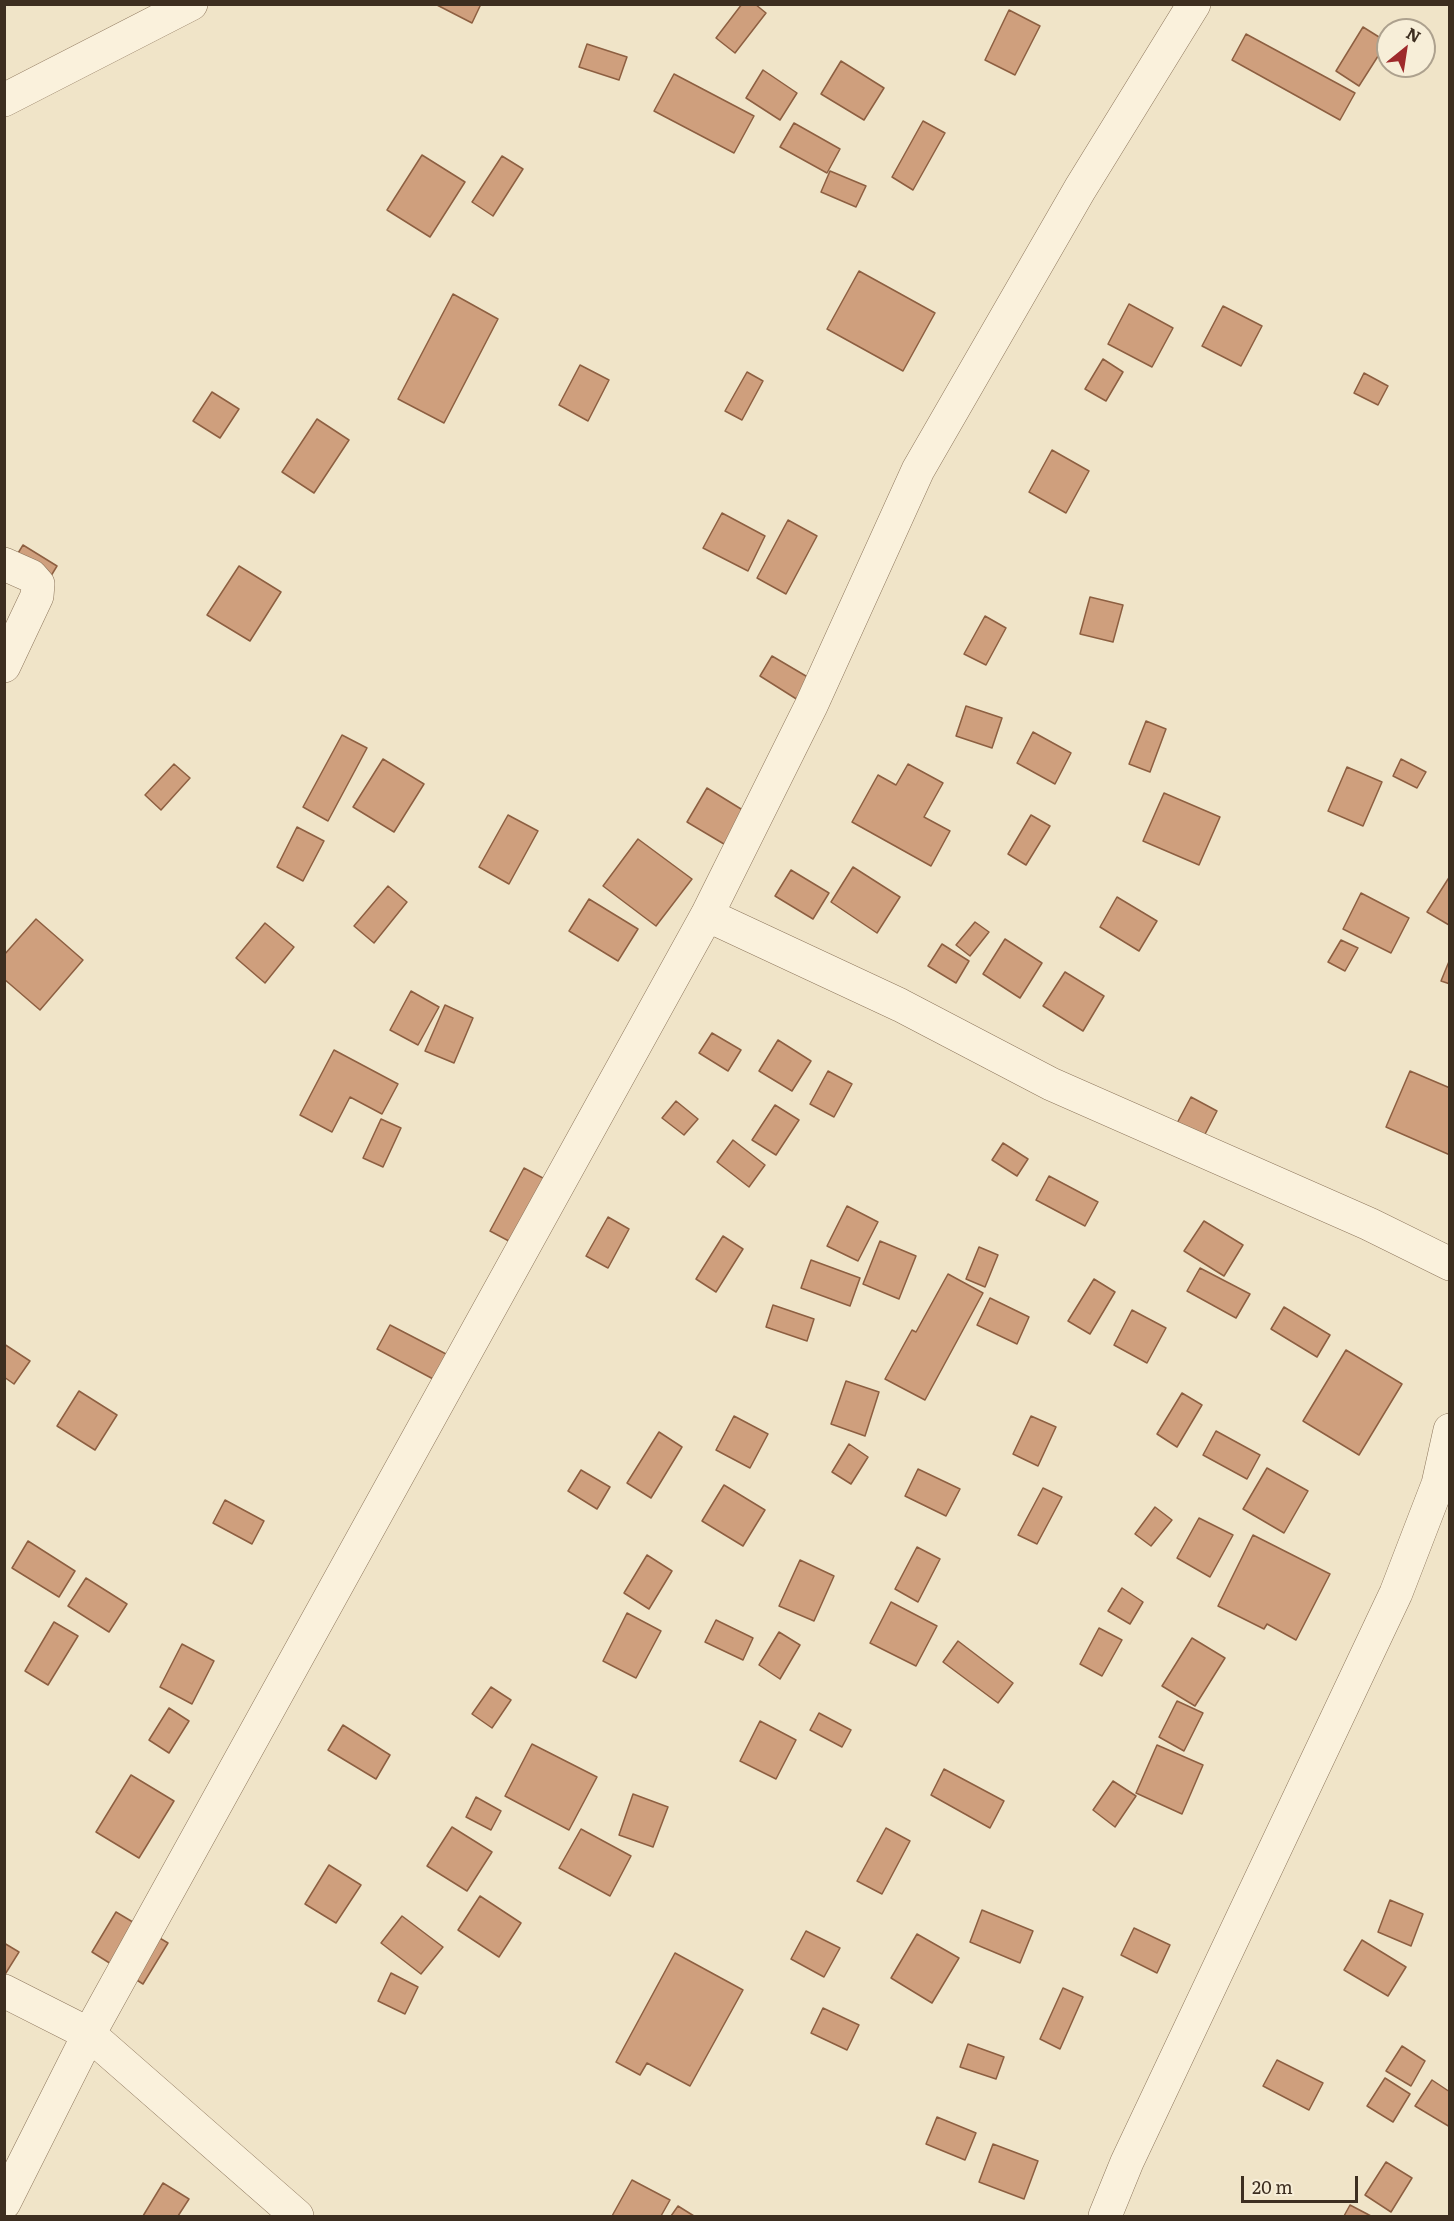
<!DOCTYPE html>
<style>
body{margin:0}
#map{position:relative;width:1454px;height:2221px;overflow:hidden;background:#f0e4c8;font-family:Literata,serif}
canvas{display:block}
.frame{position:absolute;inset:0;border:6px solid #3d2e20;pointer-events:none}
.north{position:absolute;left:1376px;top:18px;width:60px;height:60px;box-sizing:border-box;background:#f7eed8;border:2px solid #ada18e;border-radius:50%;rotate:30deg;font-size:16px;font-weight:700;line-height:24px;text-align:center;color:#3d2e20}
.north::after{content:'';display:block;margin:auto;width:21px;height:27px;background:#9e2a2b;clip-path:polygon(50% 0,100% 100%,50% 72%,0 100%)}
.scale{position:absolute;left:1241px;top:2176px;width:117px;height:27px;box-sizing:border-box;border:3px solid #3d2e20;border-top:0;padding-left:8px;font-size:18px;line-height:21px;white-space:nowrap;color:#3d2e20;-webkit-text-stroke:4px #f7eed8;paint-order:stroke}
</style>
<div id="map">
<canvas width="1454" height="2221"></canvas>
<div class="frame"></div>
<div class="north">N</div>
<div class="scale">20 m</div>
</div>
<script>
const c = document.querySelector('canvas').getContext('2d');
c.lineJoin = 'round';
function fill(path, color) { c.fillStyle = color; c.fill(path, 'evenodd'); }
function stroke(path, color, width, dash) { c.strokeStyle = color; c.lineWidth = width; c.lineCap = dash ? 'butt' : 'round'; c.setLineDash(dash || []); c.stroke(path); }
const building = new Path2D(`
 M435,4h46l-9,19z
 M742,4h13l11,9 -31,40 -19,-15z
 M1009,10l31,16 -25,49 -30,-15z
 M1363,27l24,15 -28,44 -23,-15z
 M1246,34l109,59 -15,27 -108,-60z
 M587,44l40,13 -8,23 -40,-13z
 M841,61l43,27 -20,32 -43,-26z
 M763,70l34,23 -17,27 -34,-22z
 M674,74l80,42 -20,37 -80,-42z
 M923,121l22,12 -32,57 -21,-13z
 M794,123l46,26 -13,24 -47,-26z
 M422,155l43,27 -35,55 -43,-27z
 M502,156l21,13 -30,47 -21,-14z
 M830,171l36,15 -10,21 -35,-15z
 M859,271l76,42 -32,58 -76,-42z
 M453,294l45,25 -54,104 -46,-24z
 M1129,304l44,24 -21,39 -44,-23z
 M1223,306l39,20 -21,40 -39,-20z
 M1103,359l20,13 -17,29 -21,-12z
 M580,365l29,15 -21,41 -29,-16z
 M747,372l16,9 -21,39 -17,-9z
 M1364,373l24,13 -10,19 -24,-12z
 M212,392l27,17 -19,29 -27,-17z
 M317,419l32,21 -35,53 -32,-21z
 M1052,450l37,21 -23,42 -37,-21z
 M722,513l43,23 -17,35 -45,-23z
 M788,520l29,16 -31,58 -29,-16z
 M23,545l34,21 -14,23 -34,-21z
 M239,566l42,26 -31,49 -43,-26z
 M1090,597l33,8 -10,37 -33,-8z
 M985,616l21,12 -20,37 -22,-11z
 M772,656l39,23 -13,21 -38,-24z
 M966,706l36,12 -10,30 -36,-12z
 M1146,721l20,8 -16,43 -21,-8z
 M1033,732l38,21 -16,31 -38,-21z
 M342,735l25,13 -39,73 -25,-14z
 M383,759l41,25 -30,48 -41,-25z
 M1401,759l25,13 -9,16 -24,-12z
 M174,764l16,14 -29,32 -16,-15z
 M908,764l35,19 -19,34 26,14 -19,35 -79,-44 26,-47 18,10z
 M1347,767l35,15 -19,44 -35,-15z
 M707,788l47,29 -20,33 -47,-28z
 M1164,793l56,24 -21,48 -56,-24z
 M508,815l30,16 -29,53 -30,-17z
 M1031,815l19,11 -24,39 -18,-11z
 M297,827l27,14 -21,40 -26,-14z
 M638,839l54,40 -36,47 -53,-40z
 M853,867l47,30 -23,36 -46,-31z
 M791,870l38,23 -16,26 -38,-23z
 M1450,876v48l-1,1 -22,-13z
 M388,886l19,16 -33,41 -20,-17z
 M1361,893l48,25 -18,35 -48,-24z
 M1117,897l40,24 -18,30 -39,-24z
 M589,899l49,30 -20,32 -49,-30z
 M36,919l47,41 -43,50 -36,-31v-24z
 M975,922l14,10 -19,24 -14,-11z
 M265,923l29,24 -29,36 -29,-25z
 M1005,939l37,24 -22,35 -37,-24z
 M1341,940l17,8 -13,23 -17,-9z
 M942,944l27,17 -13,22 -28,-17z
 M1450,959v25l-9,-3z
 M1065,972l39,24 -21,35 -40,-25z
 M411,991l28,16 -21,38 -28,-15z
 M445,1005l28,13 -19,45 -29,-12z
 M712,1033l29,17 -13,21 -29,-18z
 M778,1040l33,21 -19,30 -33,-20z
 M334,1050l64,34 -16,30 -32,-17 -18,35 -32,-17z
 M828,1071l24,13 -18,33 -24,-13z
 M1410,1071l40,17v67l-64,-28z
 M1191,1097l26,14 -16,31 -26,-15z
 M676,1101l22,18 -14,16 -22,-17z
 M775,1105l24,15 -23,35 -24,-15z
 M381,1119l20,9 -18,39 -20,-9z
 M733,1140l32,25 -16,22 -32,-25z
 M1003,1143l25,16 -11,17 -25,-16z
 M524,1168l32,17 -34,63 -32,-17z
 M1049,1176l49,26 -13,24 -49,-26z
 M847,1206l31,16 -20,39 -31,-15z
 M608,1217l21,12 -21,39 -22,-12z
 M1204,1221l39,24 -19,31 -40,-25z
 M723,1236l20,13 -27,43 -20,-13z
 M880,1241l36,15 -17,43 -36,-15z
 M979,1247l19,8 -13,32 -19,-8z
 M811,1260l49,18 -10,28 -49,-18z
 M1200,1268l50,26 -14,24 -49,-27z
 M948,1274l35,19 -58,107 -40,-21 27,-49 4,2z
 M1094,1279l21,13 -25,42 -22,-13z
 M990,1298l39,19 -12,27 -40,-19z
 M773,1305l41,14 -7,22 -41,-14z
 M1284,1307l46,28 -13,22 -46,-28z
 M1132,1310l34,18 -19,35 -33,-18z
 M390,1325l58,30 -13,25 -58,-31z
 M4,1344l26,17 -16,23 -10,-7z
 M1346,1350l56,34 -43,71 -56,-34z
 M846,1381l33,11 -14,44 -34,-12z
 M79,1391l38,24 -22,35 -38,-24z
 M1182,1393l20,12 -25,42 -20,-13z
 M734,1416l34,18 -18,34 -34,-18z
 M1031,1416l25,11 -18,39 -25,-12z
 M1216,1431l44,24 -13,24 -44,-24z
 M659,1432l23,15 -31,51 -24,-15z
 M849,1444l19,13 -17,27 -19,-12z
 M1267,1468l41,23 -24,42 -41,-24z
 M918,1469l42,20 -14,27 -41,-20z
 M581,1470l29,17 -13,22 -29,-18z
 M724,1485l41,25 -22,36 -41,-25z
 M1043,1488l19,9 -25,47 -19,-9z
 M225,1500l39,21 -12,23 -39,-21z
 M1155,1507l17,13 -21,26 -16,-12z
 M1199,1518l34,17 -23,42 -33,-19z
 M1253,1535l77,39 -34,66 -29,-16 -3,5 -46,-23z
 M28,1541l47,30 -16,26 -47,-29z
 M917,1547l23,12 -22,43 -23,-13z
 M647,1555l25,16 -23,38 -25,-16z
 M800,1560l34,16 -20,45 -35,-15z
 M86,1578l41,26 -18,28 -41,-26z
 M1122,1588l21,14 -13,22 -22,-13z
 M891,1602l46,24 -21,40 -46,-23z
 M627,1613l34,18 -25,47 -33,-17z
 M716,1620l37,18 -10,22 -38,-18z
 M54,1622l24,14 -30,49 -23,-14z
 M1099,1628l23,12 -20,36 -22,-12z
 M779,1632l21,13 -20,34 -21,-14z
 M1192,1638l33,20 -30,48 -33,-20z
 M958,1641l55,42 -15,20 -55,-41z
 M182,1644l32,17 -22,43 -32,-17z
 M491,1687l20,13 -19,28 -20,-14z
 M1177,1701l26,12 -19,38 -25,-14z
 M169,1708l20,13 -20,32 -20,-13z
 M819,1713l32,17 -9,17 -32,-17z
 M760,1721l36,19 -20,39 -36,-18z
 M343,1725l47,30 -14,24 -48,-29z
 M532,1744l65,33 -28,53 -64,-34z
 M1157,1745l46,20 -21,49 -46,-21z
 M944,1769l60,32 -14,27 -59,-33z
 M131,1775l43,26 -35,57 -43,-26z
 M1113,1781l23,15 -21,31 -22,-17z
 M633,1794l35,13 -15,40 -34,-12z
 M476,1797l25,14 -10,19 -25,-13z
 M452,1827l40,25 -25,39 -40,-25z
 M886,1828l24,13 -28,53 -25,-13z
 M581,1829l50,27 -21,40 -51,-28z
 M329,1865l32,20 -25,38 -31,-19z
 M480,1896l41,27 -22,34 -41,-27z
 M1390,1900l33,14 -12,32 -33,-14z
 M982,1910l51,21 -13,32 -50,-21z
 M116,1912l52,31 -25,41 -51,-32z
 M402,1916l41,31 -22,27 -40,-31z
 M1134,1928l36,17 -13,28 -36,-18z
 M806,1931l34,17 -16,29 -33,-18z
 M917,1934l42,24 -27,45 -41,-25z
 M1362,1940l44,27 -18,29 -44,-26z
 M4,1943l15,9 -15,24z
 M675,1953l68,37 -53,96 -43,-23 -7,12 -24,-13z
 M391,1973l27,14 -13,27 -27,-13z
 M1063,1988l20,9 -23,52 -20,-10z
 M823,2008l36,17 -12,25 -36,-17z
 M968,2044l36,13 -8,22 -36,-12z
 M1402,2046l23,15 -14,25 -25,-15z
 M1277,2060l46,23 -14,27 -46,-24z
 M1385,2078l25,16 -17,28 -26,-16z
 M1432,2080l18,12v35l-35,-21z
 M937,2117l39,16 -11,27 -39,-16z
 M993,2144l45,17 -14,38 -45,-17z
 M1386,2162l26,16 -21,34 -26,-17z
 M632,2180l38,20 -9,16h-49z
 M163,2183l26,16 -11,17h-35z
 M1350,2205l21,11h-27z
 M678,2206l16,10h-23z`);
fill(building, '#cf9f7d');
stroke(building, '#8d5f41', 1.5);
const minor = new Path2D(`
 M4,100l187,-96
 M4,564l27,12 7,8 -1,12 -33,70
 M707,915l193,90 151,79 318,140 81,40
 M4,1991l85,43 208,182
 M4,2203l85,-169 618,-1119 104,-209 107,-236 162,-281 114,-185
 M1105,2216l22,-54 269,-569 42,-109 12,-54`);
stroke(minor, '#8d765c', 34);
stroke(minor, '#faf1dc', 33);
</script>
